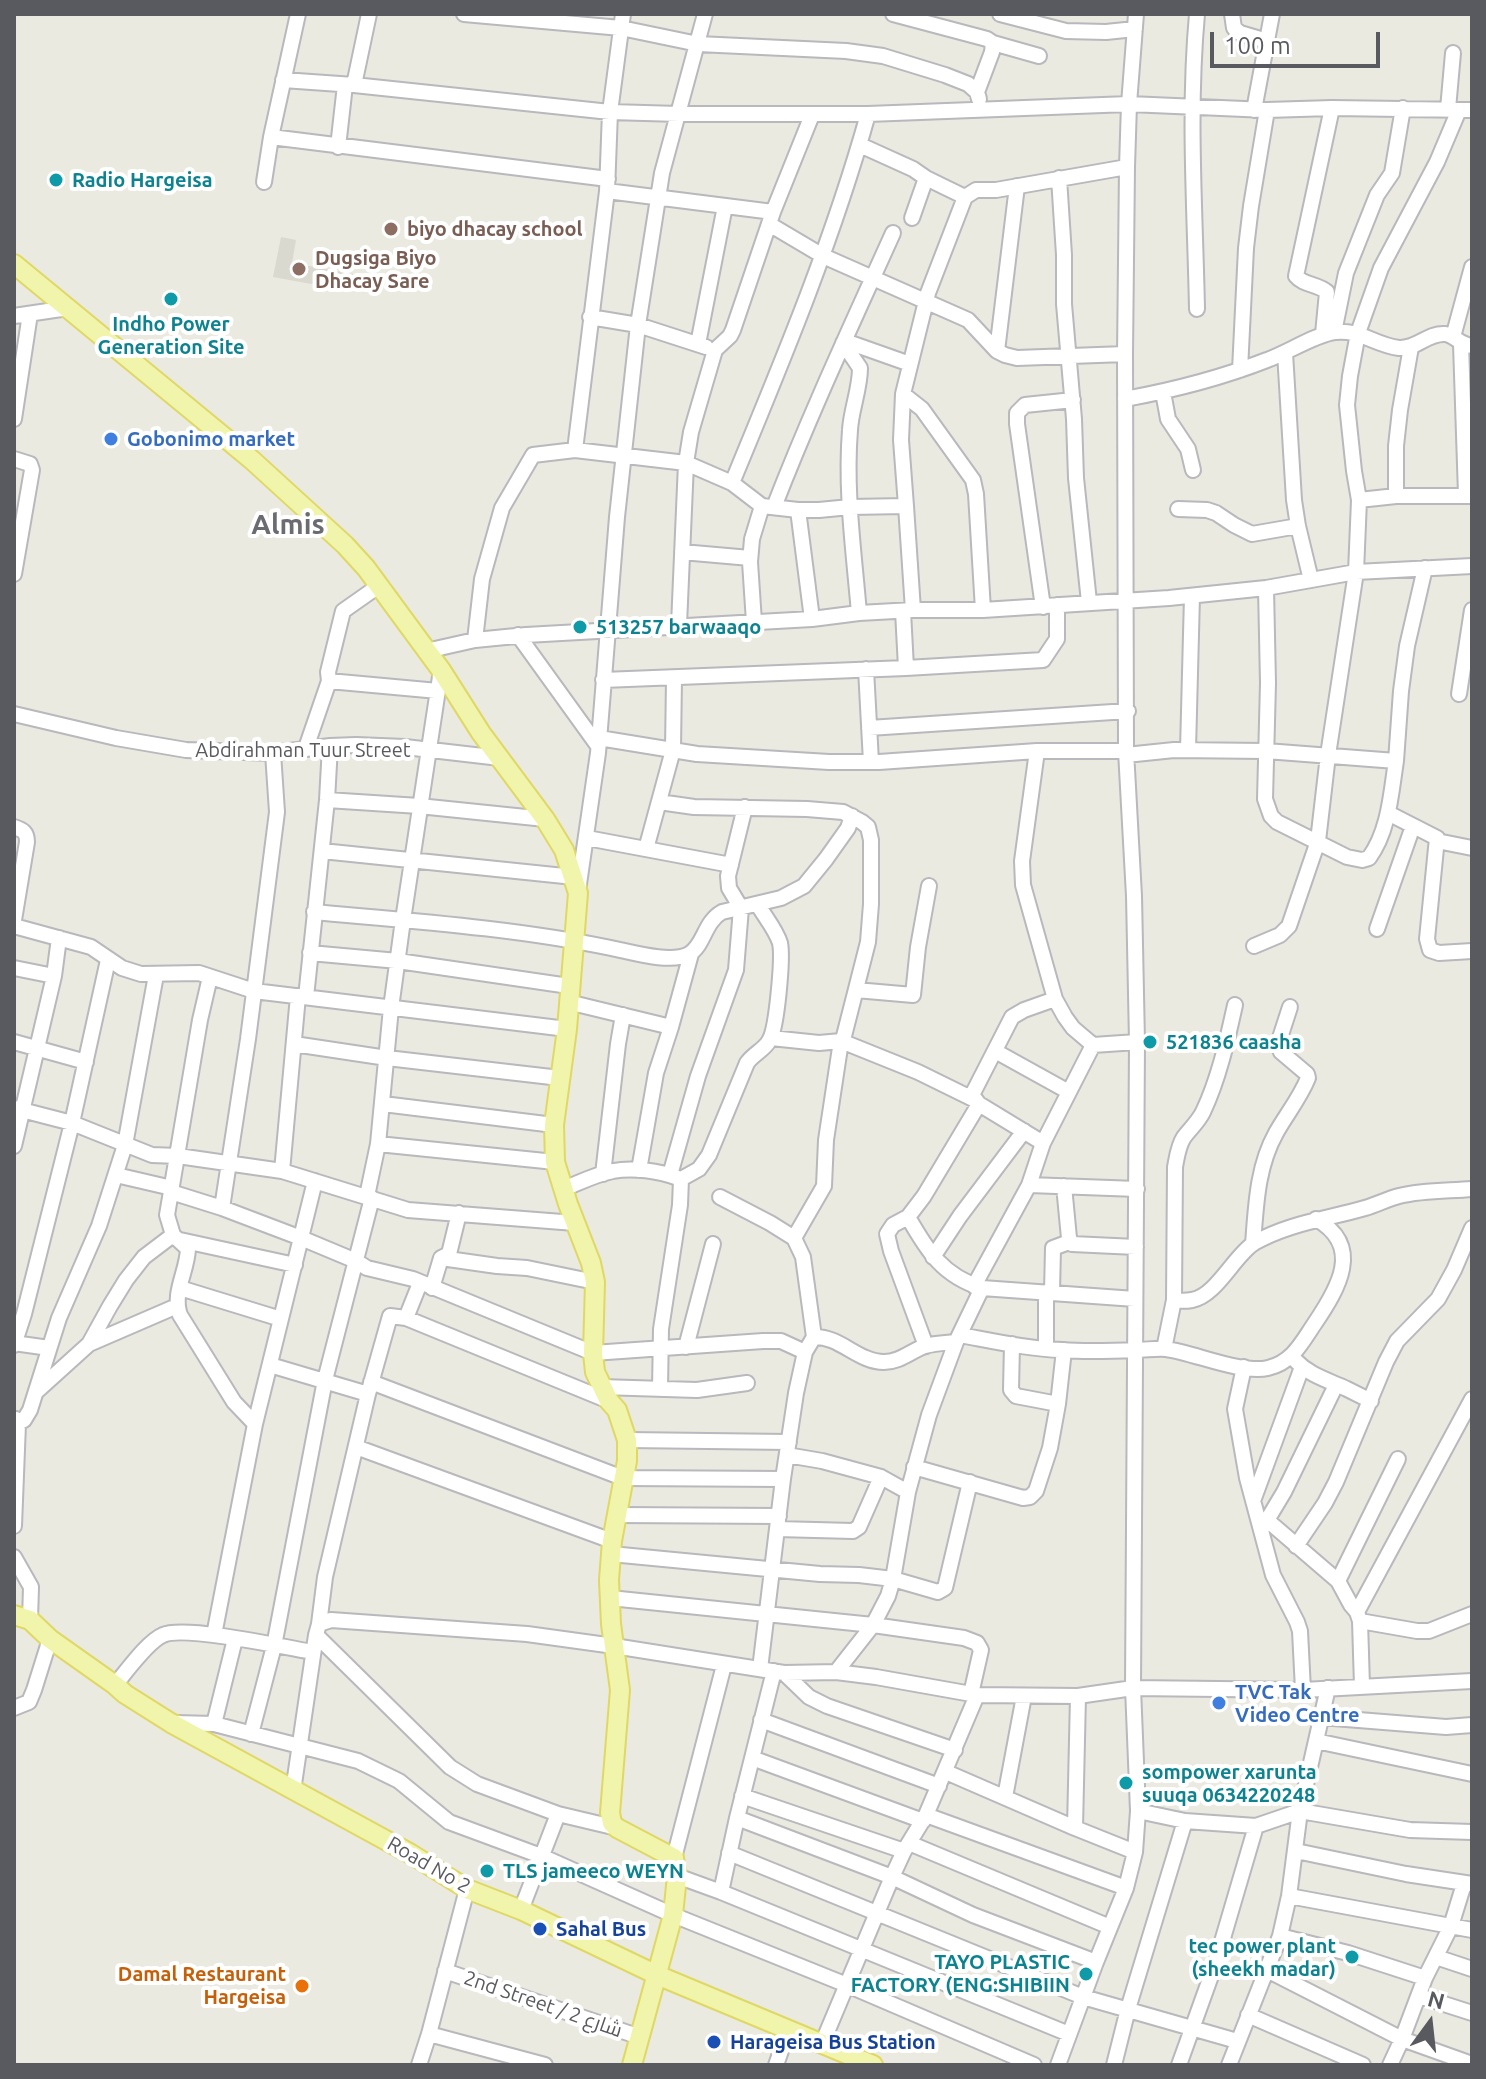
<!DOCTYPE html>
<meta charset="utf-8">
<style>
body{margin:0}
#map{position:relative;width:1486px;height:2079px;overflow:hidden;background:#eaeae0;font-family:Ubuntu,sans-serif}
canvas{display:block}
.frame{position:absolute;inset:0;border:16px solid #595a5f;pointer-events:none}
.north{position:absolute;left:1390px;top:1983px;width:80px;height:80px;-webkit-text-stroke:6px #fff;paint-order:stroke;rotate:15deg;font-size:22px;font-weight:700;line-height:32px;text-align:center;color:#595a5f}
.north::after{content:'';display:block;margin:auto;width:28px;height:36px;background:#595a5f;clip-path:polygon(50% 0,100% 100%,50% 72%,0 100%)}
.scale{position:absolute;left:1210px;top:32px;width:170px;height:36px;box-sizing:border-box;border:4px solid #595a5f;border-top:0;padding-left:10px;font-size:24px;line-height:28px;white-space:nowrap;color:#595a5f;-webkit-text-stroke:6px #fff;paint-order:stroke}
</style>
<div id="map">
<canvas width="1486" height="2079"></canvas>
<div class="frame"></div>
<div class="north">N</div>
<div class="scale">100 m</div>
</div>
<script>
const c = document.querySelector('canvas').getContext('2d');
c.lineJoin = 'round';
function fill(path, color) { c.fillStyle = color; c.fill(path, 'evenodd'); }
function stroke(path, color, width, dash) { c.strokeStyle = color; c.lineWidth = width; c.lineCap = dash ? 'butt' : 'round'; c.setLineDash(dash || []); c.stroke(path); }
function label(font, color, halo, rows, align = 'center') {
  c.font = font + ' Ubuntu,Cairo,sans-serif'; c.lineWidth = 8; c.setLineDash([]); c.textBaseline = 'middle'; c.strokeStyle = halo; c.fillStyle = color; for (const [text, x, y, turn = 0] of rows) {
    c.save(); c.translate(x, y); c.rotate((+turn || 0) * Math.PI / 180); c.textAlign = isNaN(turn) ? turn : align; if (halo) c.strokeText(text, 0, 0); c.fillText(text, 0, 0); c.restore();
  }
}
fill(new Path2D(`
 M281,237l15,3 -4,23 62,11 -4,17 -77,-14z`), '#dad9cf');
const minor = new Path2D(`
 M464,14l157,14 77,16 148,7 37,5 62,19 23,9 9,8
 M893,14l94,25 6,4 46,13
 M1000,14l66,17 40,1 29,-3
 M1197,14c-9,98 -2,196 0,295
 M1232,14l2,14 6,5 27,8
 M283,80l71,5 256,27 69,2h189l261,-10 138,6 65,-2 140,2
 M354,85l15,-71
 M979,99l-2,-7 15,-40 1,-9
 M1448,109l5,-56
 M1254,110l18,-96
 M271,137l337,42
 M860,145l53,24 13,9 39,19
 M338,147l7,-62
 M1059,178l5,77v49l10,115 2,59 13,124
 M264,182l7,-45 27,-123
 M607,191l166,21
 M912,218l14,-40
 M769,224l54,32 145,64 29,31 8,4 12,3 108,-4
 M14,316l54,-8
 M590,317l48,8 68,22
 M1334,332l12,-59 31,-78 15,-22 11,-65
 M1323,334l4,-42c-9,-8 -24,-7 -31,-16l36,-168
 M1453,337l19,-70
 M845,341l65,23
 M843,343l17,25c0,21 -9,42 -10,62 -5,61 4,123 9,183
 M698,344l27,-138
 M1461,344l5,151
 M997,351l20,-165
 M1285,353l9,147 4,26 13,54
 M1240,370l6,-122 5,-42 16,-96
 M1163,392l5,27 20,30 5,21
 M903,394l19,15 51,71 3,14 7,116
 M1125,399c49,-9 96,-21 142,-39 20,-7 49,-26 68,-28 25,-3 39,13 64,16 18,1 28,-15 46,-14 10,1 13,10 27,12
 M14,419l16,-105
 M575,450l32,-259 3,-79 13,-98
 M14,459l16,5 2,6 -18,104
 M732,483c50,-121 101,-243 136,-369
 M1396,496v-50l4,-36 11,-63
 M1359,500l37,-4h76
 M906,506l-5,-66 2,-46 25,-101 37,-96 11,-7h20l131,-23
 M774,507c36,-93 78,-183 119,-274
 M1178,509l29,1 9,3 18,12 18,9 46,-8
 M798,510l14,109
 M682,552l68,6
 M1266,588l2,95 -3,116 6,17 6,6 70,35 15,3 7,-2c20,-27 22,-65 27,-97
 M1043,607l-26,-183v-11l8,-8 48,-5
 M903,611l3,57
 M754,622l-4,-60 2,-23 10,-33
 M679,625l7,-162 5,-31 24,-82 15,-14 3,-6 40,-118 39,-97
 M518,635l80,111
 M475,640l7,-61 20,-71 31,-53 42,-5 111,13 46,20 30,23 36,4h21l31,-3 56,-1 7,104
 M426,651l49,-11 51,-5 286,-16 47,-6 54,-3h70l186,-12 97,-10 90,-16 116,-6
 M866,669l5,93
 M603,680l303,-12 137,-8 14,-21v-34
 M329,681l109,10
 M1459,694l13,-84
 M14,714l102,24 70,12 87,3 57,-7 26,-1 49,2 95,11
 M869,728l259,-17
 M599,738l98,16 132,8h50l158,-11h89
 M306,748l23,-67 -1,-9 15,-61 37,-26
 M1188,750l4,-154
 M1037,751l-15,110 1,24 32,114 10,18 8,11 20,17
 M1126,755l48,-5 92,1 130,10 5,-70 6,-45 18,-78
 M327,800l92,6 126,13
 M659,802l35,5 113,2 36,3 19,10 6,5 3,13v64l-3,38 -24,94 -3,5 -22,2 -48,-5
 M1388,813l49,25 -10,101 3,11 9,3 33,-2
 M14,827c9,3 13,5 13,15l-13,78
 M587,838l144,27
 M1437,841l35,7
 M646,849l27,-99 1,-72
 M322,851l252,26
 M578,891l20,-138 19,-236 21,-192 24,-152 43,-159
 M314,912c98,9 200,16 297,36 20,4 60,16 78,6 15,-8 15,-32 33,-42l59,-14 23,-12 22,-27 22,-31 4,-12
 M14,926l77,21 31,21 19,6 58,-1 55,18 313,38
 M1377,929l36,-103
 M1254,946l26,-11 9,-9 29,-85 10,-86 28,-183 3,-72 -5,-29 -7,-66 3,-29 8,-43 23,-65 56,-106 22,-52
 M310,953l88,8 171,25
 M14,968l40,8
 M210,977l-10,43 -33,195 6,20 15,14c-1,23 -16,44 -8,66l54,87 21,22
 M856,990l57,5 5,-48 11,-61
 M306,997l21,-197 3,-54
 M568,1002l103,25
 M14,1042l72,20
 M294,1044l93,14 173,20
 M995,1051l74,41
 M383,1104l171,21
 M14,1108l58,15 80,32 26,1 104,15 126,39 167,13
 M1043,1143l-64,-39 -7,-9 40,-78 12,-7 31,-11
 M378,1144l177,18
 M14,1146l40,-170 5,-38
 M639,1170l17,-97 15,-46 20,-73
 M282,1171l16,-175
 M603,1174l15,-130 5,-29
 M116,1175l56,13
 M670,1175l28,-99 38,-106 5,-62 -12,-20 -1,-12 17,-69
 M681,1179l18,-10 10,-14 38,-92c6,-9 17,-13 22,-22 8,-12 14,-84 11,-98 -4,-13 -15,-26 -22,-38
 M1029,1185l108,4
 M1064,1186l5,52 3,6 64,3
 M563,1189c16,-6 33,-15 50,-18 20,-4 46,0 65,7
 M171,1192l51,16 79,30 55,23 11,7 46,11 180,74 170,-12h18l24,11
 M367,1196l11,-52 13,-136 12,-88 38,-250
 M720,1197l50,26 24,15 9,19 11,80 -9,15 -9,41 -13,86 -23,190
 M222,1208l26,-169 29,-227 -4,-59
 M908,1217c20,35 35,59 74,71l153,11
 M794,1238l30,-52 2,-46 15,-99 77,31 55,27
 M180,1240l115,25
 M1253,1244c3,-38 4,-77 23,-111 10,-18 24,-35 32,-55l-1,-4 -26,-22 -3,-8 12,-37
 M933,1257l27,-41 64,-85
 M441,1258l56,8 30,2 68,14
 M974,1286l55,-101 14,-42 50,-98 44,-3
 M180,1288l101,31
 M432,1288l9,-30 8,-4 10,-41
 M1052,1292l1,-44 16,-6
 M1174,1300c6,1 12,1 18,0 24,-4 42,-44 62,-57 35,-20 73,-24 111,-35 11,-3 22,-9 34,-12 24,-6 49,-5 73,-7
 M406,1318l14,-35
 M960,1335c33,6 68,14 102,15 25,2 50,1 74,0 10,0 21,-2 30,-1 29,4 75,25 102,19 25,-6 34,-26 47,-45 23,-34 49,-77 1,-104
 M814,1337c26,-1 44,25 70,25 16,0 27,-11 41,-16 10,-3 21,-3 31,-4
 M14,1343l35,5
 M89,1344l88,-38
 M1012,1344l-1,46 5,6 42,8
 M14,1345l10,-31 48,-191 36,-163
 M926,1346l-35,-95 -4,-17 6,-9 15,-8 16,-21 55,-92
 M686,1347l27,-103
 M1046,1349v-57
 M1164,1349l10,-49 1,-133c2,-10 3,-21 9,-30 6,-8 14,-15 19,-25 16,-34 24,-71 32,-107
 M1295,1360c15,16 33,20 52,29 8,4 16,8 24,12
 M270,1365l98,29
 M1244,1367l-9,42 12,69 26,97 24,47 3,9 3,59
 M371,1382l252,96 160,1
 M601,1387l96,3 50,-7
 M660,1389l1,-60 19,-124 1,-26
 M37,1391l52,-47 21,-38 16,-26 18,-23 29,-22
 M14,1425l10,-5 6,-10 29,-92 40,-92 26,-81 31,-170
 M627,1440l162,2
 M356,1447l256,94
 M787,1455l35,6 59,16 27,15
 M914,1467l109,31 7,-1 6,-6 14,-43 8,-44 6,-54
 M1253,1501l49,-134
 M616,1515l163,1
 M1267,1520l71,61 13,24 6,7 3,9 2,65
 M14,1526l4,-102 -2,-5
 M1263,1527l21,-35 52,-107
 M777,1529l76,2 6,-4 22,-50
 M1296,1546l29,-43 11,-21 50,-120 11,-21 41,-42 16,-29 18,-42
 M611,1554l209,20 39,1 34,4 45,13 7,-4 25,-106
 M14,1557l17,30 -1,33
 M1338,1581l60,-122
 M610,1598l263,27 91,13 13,5 4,7 -10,44
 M1357,1612l115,-213
 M1360,1621l57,10h12l43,-17
 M319,1624l6,-47 43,-183 22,-78 16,2 203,83
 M214,1635l41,-211 60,-243
 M316,1635l134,132 27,17 81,30 59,14
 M836,1672l37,-47 15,-29 5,-17 15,-87 21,-77 27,-73 26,-54
 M784,1673l25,24 18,9 128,44
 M115,1685c11,-13 33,-44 48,-50 21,-10 121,12 149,17
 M14,1708l15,-6 5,-12 16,-51
 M1321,1717l125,10 26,-2
 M761,1720l178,66
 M175,1723l39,1 144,37 41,20 50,41 92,34 132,59 174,70 187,80
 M214,1724l21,-85
 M251,1734l23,-88 51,-266 47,-182
 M1316,1741l156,33
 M752,1758l171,63
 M946,1772l129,56 60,24
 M293,1791l23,-156 3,-11 12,-4 196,14 87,12 170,27 52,-1 40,5 101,18 101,1 55,-8 170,2 169,-9
 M742,1796l162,55
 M1005,1797l19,-101
 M1138,1811l47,10 71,5 44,-15 110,19 62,2
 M926,1815l200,73
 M737,1818l155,59 81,38 123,47
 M1075,1828l3,-132
 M909,1843l201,84
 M1296,1851l110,23 66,10
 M729,1853l354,144 154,44
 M674,1858l50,-193
 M677,1876l44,16 348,142
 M721,1892l16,-74 37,-147
 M1289,1896l183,34
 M521,1910l37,-96
 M1280,1936l68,17 77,25
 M1436,1957l36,12
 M1267,1970l135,69 70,25
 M445,1971l195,66
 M1419,1996l53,17
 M1248,2015l115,50
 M429,2034l116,31
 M822,2044l70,-167 12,-26 22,-36 51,-120
 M419,2065l10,-31 38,-145
 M776,2065l12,-34
 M1058,2065l38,-103 30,-74 9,-36 3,-41 -5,-123 4,-646 -3,-146 -8,-145 -1,-397 2,-187 2,-63 7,-90
 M1114,2065l14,-56 57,-188
 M1179,2065l37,-103 40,-136
 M1229,2065l51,-129 9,-40 11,-85 28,-123
 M1390,2065l12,-26 23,-61 26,-52 13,-42`);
const major = new Path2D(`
 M14,264l238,196 93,85 21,23 75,102 40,63 64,86 19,31 14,43 -11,136 -13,96 1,37 13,42 23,59 4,19 -2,71 2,19 14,29 8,9 10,30v21l-15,80 -3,39 2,44 9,66 -10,123 2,10 5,5 57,30 3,18 -4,39 -41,150
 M14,1615l16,5 20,19 65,46 10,9 46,29 240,131 56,35 54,21 136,65 216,90`);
stroke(minor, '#b8b8bd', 18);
stroke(major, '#e0d864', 22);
stroke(minor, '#fff', 14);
stroke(major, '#f0f5ab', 18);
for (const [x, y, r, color] of [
 [56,180,8,"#0f9aa8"],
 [391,229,8,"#8d6e63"],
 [299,269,8,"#8d6e63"],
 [171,299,8,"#0f9aa8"],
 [111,439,8,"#3f7fe0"],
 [580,627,8,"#0f9aa8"],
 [1150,1042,8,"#0f9aa8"],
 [1219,1703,8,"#3f7fe0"],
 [1126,1783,8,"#0f9aa8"],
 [487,1871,8,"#0f9aa8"],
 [540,1929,8,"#1a4fb4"],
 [1352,1957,8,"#0f9aa8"],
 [1086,1974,8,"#0f9aa8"],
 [302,1986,8,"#e8710a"],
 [714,2042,8,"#1a4fb4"]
]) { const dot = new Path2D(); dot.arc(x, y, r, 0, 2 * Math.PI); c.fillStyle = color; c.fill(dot); stroke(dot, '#fff', 3); }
label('bold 20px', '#0d838f', '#fff', [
 ["Radio Hargeisa",72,180],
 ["Indho Power",171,324,"center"],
 ["Generation Site",171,347,"center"],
 ["513257 barwaaqo",596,627],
 ["521836 caasha",1166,1042],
 ["sompower xarunta",1142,1772],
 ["suuqa 0634220248",1142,1795],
 ["TLS jameeco WEYN",503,1871],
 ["tec power plant",1336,1946,"right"],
 ["(sheekh madar)",1336,1969,"right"],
 ["TAYO PLASTIC",1070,1962,"right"],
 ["FACTORY (ENG:SHIBIIN",1070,1985,"right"]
], 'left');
label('bold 20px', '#785e54', '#fff', [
 ["biyo dhacay school",407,229],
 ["Dugsiga Biyo",315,258],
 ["Dhacay Sare",315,281]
], 'left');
label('bold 20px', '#366cbe', '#fff', [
 ["Gobonimo market",127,439],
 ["TVC Tak",1235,1692],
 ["Video Centre",1235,1715]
], 'left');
label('20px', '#595a5f', '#fff', [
 ["Abdirahman Tuur Street",303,750],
 ["Road No 2",429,1865,30],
 ["2nd Street / شارع 2",543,2004,19]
]);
label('bold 20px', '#164399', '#fff', [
 ["Sahal Bus",556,1929],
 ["Harageisa Bus Station",730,2042]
], 'left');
label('bold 20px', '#c56008', '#fff', [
 ["Damal Restaurant",286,1974],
 ["Hargeisa",286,1997]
], 'right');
label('bold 28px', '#6a6c71', '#fff', [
 ["Almis",288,525]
]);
</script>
